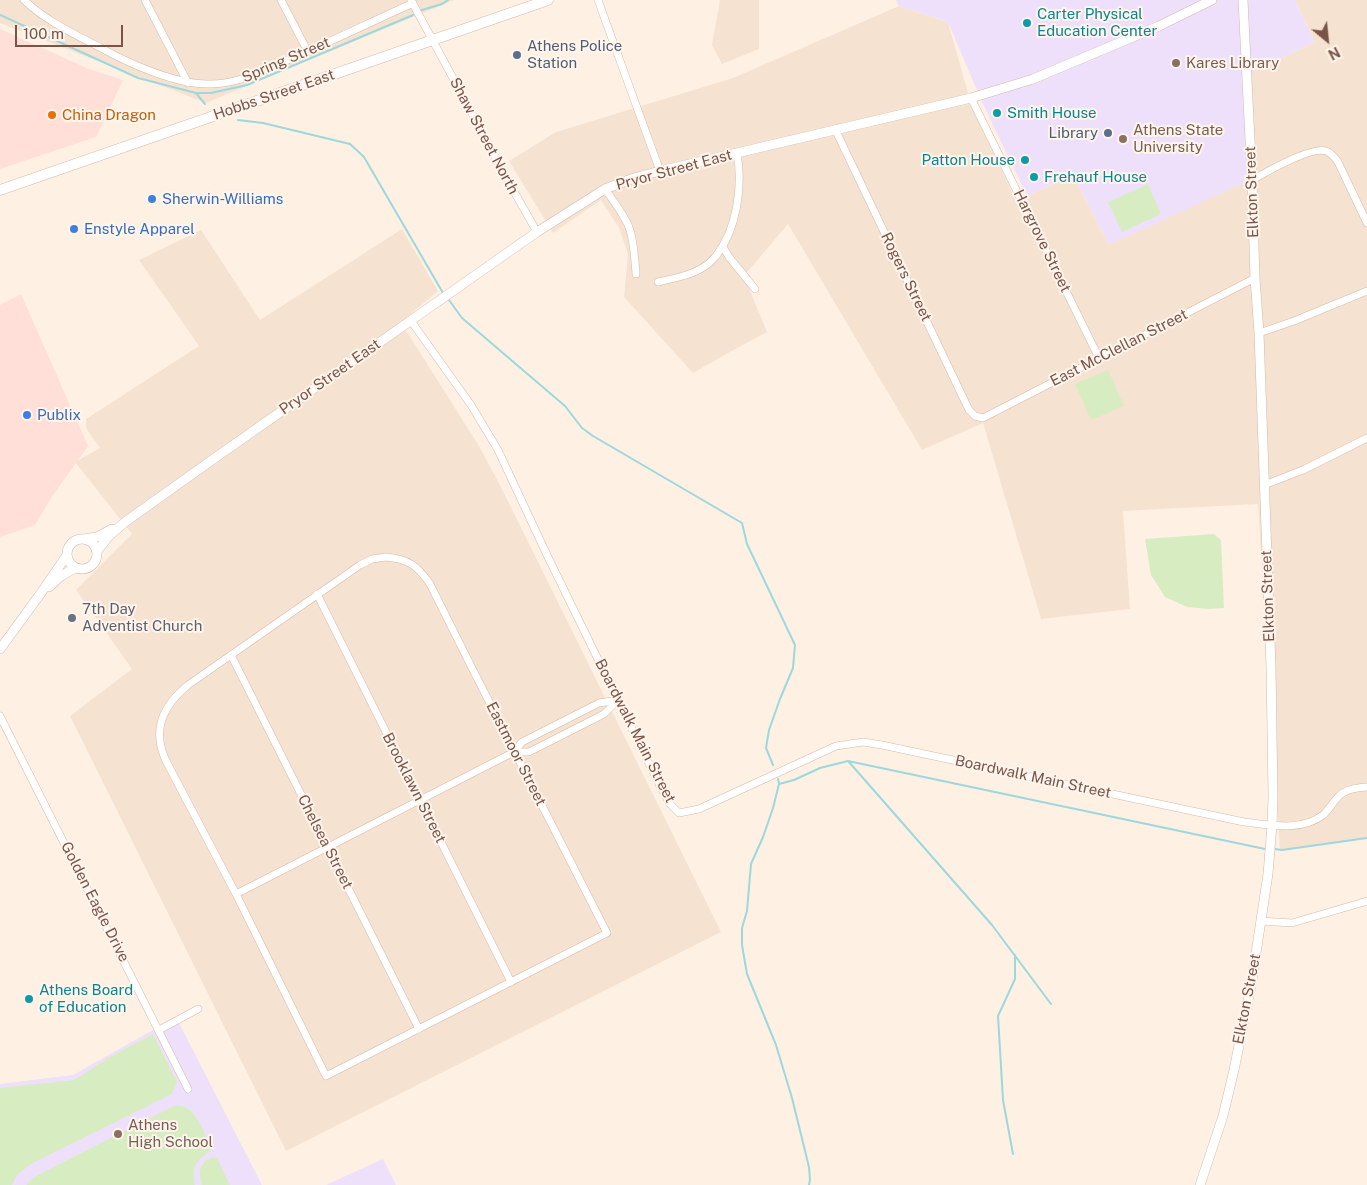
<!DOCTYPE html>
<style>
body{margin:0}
#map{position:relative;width:1367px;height:1185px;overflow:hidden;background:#fef1e4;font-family:"Public Sans",sans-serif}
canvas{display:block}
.north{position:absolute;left:1302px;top:15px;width:50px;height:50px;-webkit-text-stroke:4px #fff5ec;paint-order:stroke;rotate:152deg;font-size:14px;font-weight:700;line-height:20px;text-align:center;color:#795447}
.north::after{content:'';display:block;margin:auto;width:18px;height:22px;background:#795447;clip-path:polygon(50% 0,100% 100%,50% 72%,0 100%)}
.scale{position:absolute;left:15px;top:25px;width:108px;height:22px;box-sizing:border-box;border:2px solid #795447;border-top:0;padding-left:6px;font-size:15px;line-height:18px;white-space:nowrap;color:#795447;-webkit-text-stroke:4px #fff5ec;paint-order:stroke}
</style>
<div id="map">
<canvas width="1367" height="1185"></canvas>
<div class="north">N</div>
<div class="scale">100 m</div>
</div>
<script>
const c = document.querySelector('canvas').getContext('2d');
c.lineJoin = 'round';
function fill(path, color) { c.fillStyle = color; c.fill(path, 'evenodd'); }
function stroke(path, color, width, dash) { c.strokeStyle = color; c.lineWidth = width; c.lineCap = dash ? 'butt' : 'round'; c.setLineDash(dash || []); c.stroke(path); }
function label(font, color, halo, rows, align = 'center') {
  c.font = font + ' "Public Sans",sans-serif'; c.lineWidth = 4; c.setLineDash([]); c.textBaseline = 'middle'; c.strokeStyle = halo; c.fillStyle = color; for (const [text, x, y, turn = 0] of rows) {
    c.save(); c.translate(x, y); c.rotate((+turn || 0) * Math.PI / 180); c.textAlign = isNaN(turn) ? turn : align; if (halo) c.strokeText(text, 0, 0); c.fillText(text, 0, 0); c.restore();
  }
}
fill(new Path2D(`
 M0,0h454l-248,103 -206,-80z
 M720,0h39v49l-37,15 -10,-19z
 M1295,0h72v838l-87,13 -22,-347 -135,7 7,98 -89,10 -58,-196 -61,27 -134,-226 -44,52 23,56 -39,21 -35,20 -69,-76 4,-43 -9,-26 -18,-28 -48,33 -44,-72 47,-29 177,-54 166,-72 49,16 24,85 44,94 57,-26 36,70 142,-172 64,-31z
 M402,229l36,62 -38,32 9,12 70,111 22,41 220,445 -435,219 -216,-435 62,-47 -56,-79 56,-56 -57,-72 25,-14 -14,-20v-9l113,-73 -60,-86 62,-30 59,90z`), '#f6e2d1');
fill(new Path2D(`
 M0,29l89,40 34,11 -27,57 -96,32z
 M21,294l67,152 -37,52 -16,27 -35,12v-232z`), '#ffdfd7');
fill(new Path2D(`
 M896,0h399l20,42 -64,31 -3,108 -139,64 -36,-70 -46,21 -45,-94 -34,-80 -49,-16z
 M176,1017l86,168h-262v-101l73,-9z
 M383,1159l13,26h-70l13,-6z`), '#eee0fa');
fill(new Path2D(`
 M1148,184l13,30 -39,18 -14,-30z
 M1108,370l16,36 -33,14 -16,-36z
 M1214,534l7,6 3,68 -16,1 -21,-2 -22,-10 -14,-22 -6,-36z
 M153,1034l24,48 -5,12 -141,70 -14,11 -5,10h-12v-97l74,-8 36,-23z
 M174,1106c21,-4 28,24 36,39v6c-15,11 -18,15 -15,34h-169l7,-7 7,-4z
 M212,1157l5,1 13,27h-28c-4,-12 -3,-22 10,-28z`), '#d7edc1');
stroke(new Path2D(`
 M422,10l20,-6 6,-4
 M0,15l138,63 58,15h15l36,-8 166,-70
 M196,93l9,11
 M238,120l25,3 87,21 14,13 79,136
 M449,300l13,18 103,88 17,22 11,8 149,87 5,21 48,101 -2,23 -13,31 -11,31 -3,18 7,17
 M849,762l143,163 59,79
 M778,779l1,5 -6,24 -10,29 -12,27 -4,47 -5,17v17l5,29 29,71 16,53 17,69 1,13 -1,5
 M779,784l15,-4 26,-12 28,-7 417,88
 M1275,849l7,1 85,-12
 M1013,1154l-10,-54 -5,-84 17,-37v-24`), '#9cd8dc', 2);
const minor = new Path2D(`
 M24,0c22,21 50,34 77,48 29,16 74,36 107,36 29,1 54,-13 80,-24 42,-18 83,-38 125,-57
 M145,0l43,83
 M281,0l27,52
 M411,0l101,188 25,44
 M598,0l62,171
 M971,98l128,260
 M835,129l134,281 6,6 8,2 272,-140
 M1252,180c14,-8 60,-34 74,-29 6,2 8,6 12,11l29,61
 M605,189c9,13 20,26 25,41 4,14 5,30 6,44
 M723,247l6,10 26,32
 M658,282c17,-4 36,-7 50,-18 3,-2 6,-6 8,-8 21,-27 27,-70 21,-103
 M411,321l60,84 27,45 49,105 113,231 10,18 9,9 20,-4 137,-63 27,-4 19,3 362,77c26,3 57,10 79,-7 6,-5 10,-13 15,-18 7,-8 19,-9 29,-10
 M1259,333l35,-12 73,-30
 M1264,485l39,-15 64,-32
 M386,557c22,2 31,8 44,27l42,84 135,265 -281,143 -90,-182 -71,-135c-2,-6 -5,-13 -5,-19 -3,-23 11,-41 28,-55l172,-120 12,-6z
 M317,594l194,388
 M231,655l188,374
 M0,716l188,373
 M514,752h15l75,-38 14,-14
 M236,894l278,-142 8,-10 77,-39 19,-3
 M1261,921l31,2 75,-22
 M159,1030l39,-21`);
const tertiary = new Path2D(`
 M84,539l13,-2 15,-8
 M67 554a15 15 0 1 1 30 0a15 15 0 1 1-30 0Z
 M97,551l12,-15 16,-14 87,-62 325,-228 68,-43 29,-11 26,-7 311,-73 62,-19 126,-53 53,-26
 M49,587l12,-11 14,-8
 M0,649l41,-56 26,-38
 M1200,1185l23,-69 11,-46 17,-84 17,-112 4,-49 1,-28 -2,-129 -12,-335 -4,-55 -3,-98 -9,-180`);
const secondary = new Path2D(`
 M0,190l548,-190`);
stroke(minor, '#d3b9ab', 8);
stroke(tertiary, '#d3b9ab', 10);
stroke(secondary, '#d6b8a9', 11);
stroke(minor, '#fff', 7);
stroke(tertiary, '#fff', 9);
stroke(secondary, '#fff', 10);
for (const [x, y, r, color] of [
 [1027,23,5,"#0f9aa8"],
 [517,55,5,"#5c6f8a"],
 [1176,63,5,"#8d6e63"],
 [997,113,5,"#0f9aa8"],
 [52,115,5,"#e8710a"],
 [1108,133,5,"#5c6f8a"],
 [1123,139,5,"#8d6e63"],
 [1025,160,5,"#0f9aa8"],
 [1034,177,5,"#0f9aa8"],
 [152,199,5,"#3f7fe0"],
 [74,229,5,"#3f7fe0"],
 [27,415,5,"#3f7fe0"],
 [72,618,5,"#6b7280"],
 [29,999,5,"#0f9aa8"],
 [118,1134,5,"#8d6e63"]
]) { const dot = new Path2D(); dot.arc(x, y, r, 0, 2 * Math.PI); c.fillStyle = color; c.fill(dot); stroke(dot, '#fff5ec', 2); }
label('15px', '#0d838f', '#fff5ec', [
 ["Carter Physical",1037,14],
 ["Education Center",1037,31],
 ["Smith House",1007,113],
 ["Patton House",1015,160,"right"],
 ["Frehauf House",1044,177],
 ["Athens Board",39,990],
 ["of Education",39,1007]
], 'left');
label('15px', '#4e5e75', '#fff5ec', [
 ["Athens Police",527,46],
 ["Station",527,63],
 ["Library",1098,133,"right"]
], 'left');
label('15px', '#795447', '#fff5ec', [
 ["Spring Street",286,60,-23],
 ["Hobbs Street East",274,95,-19],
 ["Shaw Street North",484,136,62],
 ["Pryor Street East",674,170,-15],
 ["Elkton Street",1252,192,-92],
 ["Hargrove Street",1042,241,64],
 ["Rogers Street",906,277,64],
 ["East McClellan Street",1119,348,-27],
 ["Pryor Street East",330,377,-35],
 ["Elkton Street",1268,596,-92],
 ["Boardwalk Main Street",635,731,63],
 ["Eastmoor Street",516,754,63],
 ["Boardwalk Main Street",1033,777,12],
 ["Brooklawn Street",414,788,63],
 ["Chelsea Street",325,842,63],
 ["Golden Eagle Drive",95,902,63],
 ["Elkton Street",1247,999,-79]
]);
label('15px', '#785e54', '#fff5ec', [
 ["Kares Library",1186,63],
 ["Athens State",1133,130],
 ["University",1133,147],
 ["Athens",128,1125],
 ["High School",128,1142]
], 'left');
label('15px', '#c56008', '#fff5ec', [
 ["China Dragon",62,115]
], 'left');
label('15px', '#366cbe', '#fff5ec', [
 ["Sherwin-Williams",162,199],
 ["Enstyle Apparel",84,229],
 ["Publix",37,415]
], 'left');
label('15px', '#5b616d', '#fff5ec', [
 ["7th Day",82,609],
 ["Adventist Church",82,626]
], 'left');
</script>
